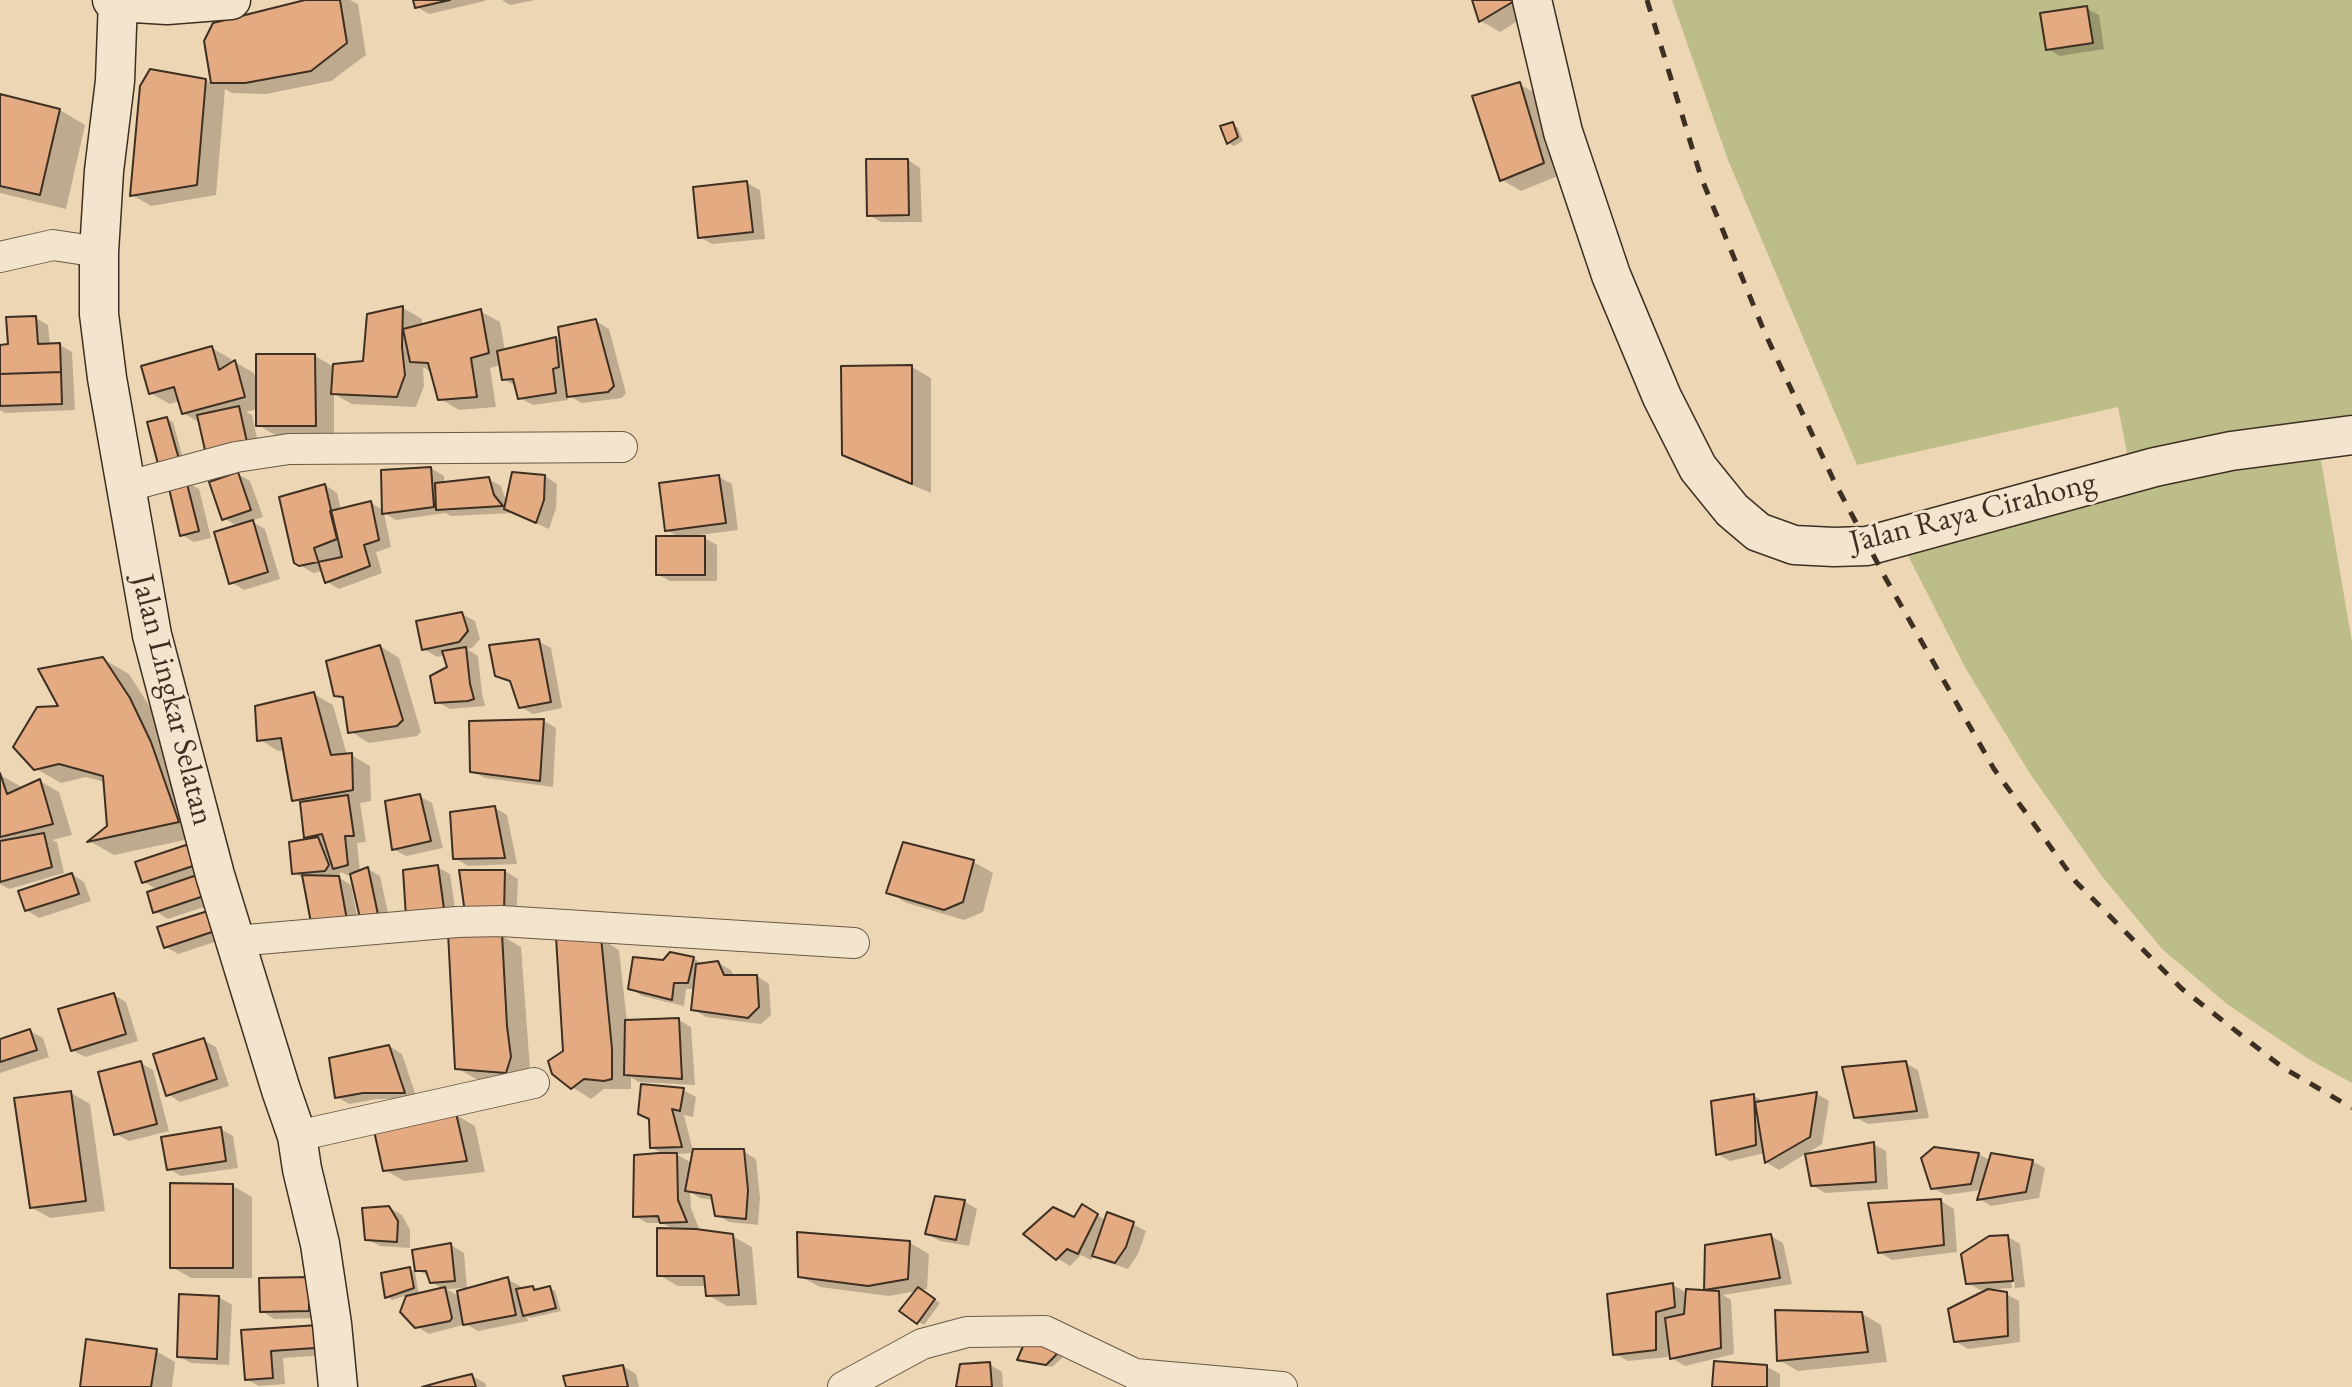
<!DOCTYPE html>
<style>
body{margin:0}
canvas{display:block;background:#edd6b3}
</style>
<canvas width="2352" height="1387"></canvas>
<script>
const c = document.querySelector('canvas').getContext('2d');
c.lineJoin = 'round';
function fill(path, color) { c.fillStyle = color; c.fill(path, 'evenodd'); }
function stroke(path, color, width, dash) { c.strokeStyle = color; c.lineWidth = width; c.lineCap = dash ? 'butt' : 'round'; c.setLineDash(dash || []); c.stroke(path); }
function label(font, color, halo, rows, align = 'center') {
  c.font = font + ' "EB Garamond",serif'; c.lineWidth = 6; c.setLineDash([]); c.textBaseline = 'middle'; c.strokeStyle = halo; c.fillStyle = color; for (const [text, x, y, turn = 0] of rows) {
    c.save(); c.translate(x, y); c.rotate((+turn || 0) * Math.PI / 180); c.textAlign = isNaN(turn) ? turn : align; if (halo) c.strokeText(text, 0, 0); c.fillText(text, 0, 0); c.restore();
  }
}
fill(new Path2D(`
 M1672,0h680v417l-223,45 -11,-55 -261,58 -129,-305z
 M2320,455l32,187v441l-42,-23 -83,-56 -65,-55 -61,-74 -72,-103 -63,-103 -63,-123 263,-67z`), '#bdbd89');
fill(new Path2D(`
 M312,0h38l8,4 8,51 -35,26 -65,13 -34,-1 -7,-4 -9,106 -65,11 -19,-11 74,-115 7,4 -7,-43z
 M415,0h70v1l-56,13 -12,-7z
 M502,0h33l-25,5z
 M1474,0h57l3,11 -34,21 -19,-11z
 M2086,8l13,7 5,34 -44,7 -13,-7z
 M1519,84l20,11 24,79 -42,17 -19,-11 -28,-83z
 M0,96l60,14 25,15 -19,84 -66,-16z
 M1232,124l6,4 5,13 -9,5 -6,-3 -6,-16z
 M908,160l12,8 2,54h-41l-12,-7z
 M747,183l13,7 5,49 -53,5 -12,-7z
 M403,308l19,11v7l58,-15 20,11 5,29 50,-13 7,4 34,-21 13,8 17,64 -4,5 -40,5 -15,-8 1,5 -35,5 -13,-7 -3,-11 -13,-8 -3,-14 -11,3 6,39 -37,3 -20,-12 -8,-26 -8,-5 1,19 -8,21 -64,-3 -18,-10v42h-57l-19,-11v-16l-12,3 6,3 9,42 -78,-44 -3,-12 -10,3 -20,-11 62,-45 19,11 1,5 3,-2 19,11 3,12 58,-29 19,11 31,-5z
 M36,318l12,7 2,20h10l12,7 3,58 -70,3 -5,-3v-64h10z
 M912,367l19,11v115l-68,-28 -19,-11z
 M167,419l6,3 11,40 -24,1z
 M431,468l13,8v8l44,-5 13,7 6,18 38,-28 12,8 -1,24 -7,21 -36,-16 -62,3 -6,-3 -49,7 -12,-7 7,34 -15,5 6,21 -43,16 -12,-7 -4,-11 -10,2 -13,-8 25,-80 12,8 4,17 30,-7 12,7z
 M238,474l12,7 13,36 -12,4 14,8 15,50 -36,11 -13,-8 6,-56 -13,-8z
 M719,477l13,7 6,46 -39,5 18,10v36h-47l-13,-7 23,-36 -13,-8z
 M186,482l13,7 12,49 -17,4 -12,-7z
 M462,614l13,7 5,18 -8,9 -5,1 11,7 4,37 3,13 -35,3 -13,-7 12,-34 -4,-13 -8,2 -13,-8z
 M538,641l13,7 11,60 -29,6 -12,-7 -8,-24 -16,-8z
 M380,646l19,12 22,74 -4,4 -48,7 -19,-12 -4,-30 -11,-6z
 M103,659l26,15 26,41 49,121 -90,19 -23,-13 18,-15 -4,-45 -19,-5 -25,6 -26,-15z
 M314,694l19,11 14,50h4l19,11 1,35 -11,2 6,39 -9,1 3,29 8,-3 12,7 12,55 -16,2 -24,-59 -5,1 -6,-3 -3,5 13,8 8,41 -33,8 -21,-55 -12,-7 18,-32 -5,-4 -4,-32 -8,-5 -9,-49 -7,1 -19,-12z
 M544,721l12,7 -3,59 -68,-9 -13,-7z
 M0,775l20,11 1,4 19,-9 19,11 13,43 -20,5 5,2 7,31 -55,16 -9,-5z
 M419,796l13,7 11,45 -37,8 -13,-7z
 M495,808l12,7 10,49 -49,2 -13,-8z
 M905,844l69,18 19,11 -10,39 -19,8 -57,-17 -19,-11z
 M189,846l30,56 -51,17 -13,-8 3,-21 -14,-8z
 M437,867l13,7 7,48 -49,-6z
 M505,871l13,8 -2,41 -55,-48z
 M72,874l12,8 7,19 -52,17 -13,-8z
 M211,911l19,26 -52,17 -12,-7z
 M502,936l19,11 9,122 -4,14 -50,-4 -19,-11z
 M600,938l19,12 8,72 52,-2 12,7 4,58 -57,-3 -7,-5v12h-27l-13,10 -19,-12 -7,-35z
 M693,958l11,7 14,-2 13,7 3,7 23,-1 12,8 2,31 -10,9 -55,-7 -13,-8 2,-20h-9l-2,17 -42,-10 -12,-8 34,-26z
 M114,995l12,7 12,39 -53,16 -13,-7z
 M30,1031l13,7 6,19 -49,16v-32z
 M203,1040l13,7 13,39 -49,16 -12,-8z
 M389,1046l13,8 15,45h-40l-28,5 -12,-7z
 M141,1063l12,7 16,61 -40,10 -13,-7z
 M1905,1063l13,7 11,48 -61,6 -13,-7z
 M683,1090l13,7 -3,20 -9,-2 9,36h50l13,8 4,39 -2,27 -29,-3 -13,-7 -2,-15 -14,-2 -10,-6 1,16 9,23 32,5 20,11 5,58 -30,1 -19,-11 -1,-9h-29l-19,-11 16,-45 -13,-7h-15l-12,-7 30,-61 -14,-8v-27zM694,1153l-2,10 -16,-9z
 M71,1093l19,11 15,107 -55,7 -19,-11z
 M1817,1094l12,7 -7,43 -43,26 -13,-8 -1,-9 -35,8 -13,-7 37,-58 11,6z
 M456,1115l19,11 10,46 -81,9 -19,-11z
 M221,1129l12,7 5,32 -57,8 -12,-7z
 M1873,1144l13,7 2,38 -63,4 -13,-8z
 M1979,1154l12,7h41l13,7 -6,30 -48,8 -12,-7 2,-9 -35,5 -13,-7z
 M233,1186l19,11v81h-61l-19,-11z
 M1941,1201l13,8 3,43 -65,8 -13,-8z
 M965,1202l12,7 -8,37 -29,-5 -13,-7z
 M389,1208l13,7 8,15v18l-30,-2 -13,-7z
 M1095,1213l11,8 27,3 13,7 -8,23 -10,15 -21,-7 -13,-8 -3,6 -10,-5 -11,11 -13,-8 18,-39z
 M1771,1236l12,7 9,41 -69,11 8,5 3,54 -49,12 -13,-8 -2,-13h-2v12l-40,4 -13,-7 58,-69 14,8 18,-1 2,-46z
 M2008,1237l12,7 5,43 -10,1 -5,-46h-3l5,46 -32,2 -12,-7z
 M910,1243l19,11 -2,35 -6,1 19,13 -16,22 -23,-15 16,-19 -28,5 -69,-9 -20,-11z
 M451,1245l13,8 3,35 -21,1 14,8 47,-18 13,7 1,4 11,-2 6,3 12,-3 5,3 6,20 -31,7 -3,-2 1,5 -50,10 -12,-7 -37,10 -13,-8 -14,-14 6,-17 -16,5 -5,-4 22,-27 6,3 4,23 24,-6 -12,-7 -1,-5 -13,-7z
 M308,1279l13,39 -47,1 -12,-8z
 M2006,1294l13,7 1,41 -52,7 -13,-8z
 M219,1297l13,8 -3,60 -38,-2 -12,-7z
 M1861,1313l20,12 6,37 -89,9 -19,-11z
 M318,1327l9,28 -44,3 2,26 -26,2 -13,-7 -3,-47z
 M1064,1343l-2,15 -10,9 -28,-5 -5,-3z
 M156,1351l19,11 -3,25h-91z
 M989,1364l13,8 1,15h-45z
 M623,1366l13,8 3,13h-71z
 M1767,1367l13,7v13h-66z
 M472,1376l13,7 1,4h-57z`), '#0003');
const building = new Path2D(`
 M305,0h35l7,43 -36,28 -66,12h-34l-7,-42 9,-18z
 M413,0h37l-35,8z
 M1472,0h44l-37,22z
 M2087,6l6,37 -47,7 -6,-37z
 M150,69l56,10 -9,106 -67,11 10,-110z
 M1520,82l24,81 -44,18 -28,-85z
 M0,94l60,15 -20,86 -40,-9z
 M1233,122l5,15 -11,7 -7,-18z
 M866,159h42l1,56 -42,1z
 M747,181l6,51 -55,6 -5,-51z
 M403,306l-1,41 3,28 -8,22 -66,-3 2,-30 30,-3 4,-47z
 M481,309l8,44 -18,5 6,39 -39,3 -10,-37 -18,-1 -7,-33z
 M36,316l2,28 22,-1 1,29 -61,2v-29l8,-1 -2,-27z
 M596,319l18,67 -6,6 -41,5 -9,-70z
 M556,337l3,30 -6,2 3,24 -38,6 -5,-20 -11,1 -5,-29z
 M212,346l7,24 16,-10 10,37 -63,17 -8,-27 -25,7 -8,-28z
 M256,354h59l1,72h-60z
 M912,365v119l-70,-29 -1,-89z
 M61,372l1,32 -62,2v-32z
 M239,406l10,45 -42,8 -10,-44z
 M167,417l12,42 -21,5 -11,-42z
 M431,467l3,40 -52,7 -1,-44z
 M238,472l13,38 -29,10 -13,-38z
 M512,472l33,3 -1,25 -8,23 -32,-14z
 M719,475l7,48 -61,8 -6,-48z
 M489,477l5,18 9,11 -67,4 -1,-27z
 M186,480l13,51 -19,5 -12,-52z
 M325,484l17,73 -43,9 -5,-3 -15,-66z
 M371,501l8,39 -15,5 6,21 -45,17 -11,-35 23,-9 -7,-28z
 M253,520l15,52 -39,12 -15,-52z
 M656,536h49v39h-49z
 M462,612l6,19 -9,11 -37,8 -6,-29z
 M539,639l12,63 -32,6 -9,-27 -15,-5 -6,-31z
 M380,645l23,75 -6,6 -49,7 -5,-36 -9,-1 -8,-35z
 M466,647l4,37 4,15 -6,2 -33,2 -5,-27 17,-9 -5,-16z
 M103,657l27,41 21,44 28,80 -92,20 20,-16 -4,-50 -44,-12 -25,6 -21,-23 24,-40 21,-1 -20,-37z
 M314,692l17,63 21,-2 1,37 -61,11 -11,-63 -24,3 -2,-35z
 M544,719l-4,62 -70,-9 -1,-51z
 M0,773l7,21 33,-15 13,45 -53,13z
 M420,794l11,47 -39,9 -7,-49z
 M348,795l6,41h-9l3,29 -15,4 -11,-35 -18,4 -4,-36z
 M495,806l10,52 -52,1 -3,-47z
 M44,833l8,34 -52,15v-41z
 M318,837l11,28 -4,6 -33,3 -3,-32z
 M903,842l71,18 -11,42 -19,8 -58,-17z
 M189,844l7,21 -54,18 -7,-21z
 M438,865l7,51 -39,1 -3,-47z
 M368,867l12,57 -18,3 -12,-53z
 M459,870h46l-1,43h-39z
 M72,873l7,21 -54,17 -7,-20z
 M200,874l7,21 -54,18 -6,-21z
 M302,875l37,1 8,44 -35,8z
 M211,910l7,20 -54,18 -7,-21z
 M448,932l54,2 5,92 4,31 -5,16 -51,-4z
 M556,937h45l11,112v30l-8,2 -20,-2 -13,10 -19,-15 -4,-13 15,-10z
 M670,952l24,5 -6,26h-14l-2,17 -44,-11 5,-32 30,3z
 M718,961l6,14h33l2,32 -11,11 -57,-8 5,-46z
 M114,993l12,41 -55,17 -13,-42z
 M679,1018l3,61 -58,-4 1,-55z
 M30,1029l7,21 -37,12v-23z
 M204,1038l13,41 -51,17 -13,-42z
 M389,1045l16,48h-42l-28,5 -6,-40z
 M141,1061l16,63 -43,11 -16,-63z
 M1906,1061l11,50 -63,7 -12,-51z
 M641,1084l43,4 -4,23 -8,-2 10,38 -32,1 -1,-29 -11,-5z
 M71,1091l15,110 -56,7 -16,-110z
 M1817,1092l-7,45 -45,26 -10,-61z
 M1754,1094l2,51 -40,10 -5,-54z
 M456,1113l11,48 -84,10 -11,-49z
 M221,1127l5,34 -59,9 -6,-33z
 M1874,1142l2,40 -65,4 -6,-32z
 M1934,1147l45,6 -8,31 -40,5 -10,-31z
 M693,1149h51l4,41 -2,29 -31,-3 -4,-21 -26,-4z
 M659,1153h18l1,47 9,22 -27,1 -2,-7 -25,1 1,-62z
 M1991,1153l42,7 -7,32 -49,8z
 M170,1183l63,1v84h-63z
 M935,1196l30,4 -9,40 -31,-6z
 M1941,1199l3,46 -66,8 -10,-50z
 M1082,1204l16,10 -20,40 -11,-5 -11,11 -33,-26 30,-27 21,10z
 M389,1206l9,15 -1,21 -32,-2 -3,-32z
 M1107,1212l27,10 -8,25 -11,16 -23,-7z
 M657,1228l39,1 37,5 6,61 -33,1 -2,-20h-47z
 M797,1232l113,9 -2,38 -40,7 -70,-9z
 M1771,1234l9,44 -76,12 1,-45z
 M2008,1235l5,46 -47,3 -5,-30 28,-18z
 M451,1243l4,38 -25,2 -4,-12h-11l-3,-21z
 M410,1267l4,21 -29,10 -4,-25z
 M309,1277v34l-49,1 -1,-34z
 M508,1277l8,38 -53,10 -6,-34z
 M1673,1283l2,24 -19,5v38l-43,5 -6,-61z
 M533,1286l1,4 16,-4 6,22 -33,8 -7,-27z
 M445,1287l7,31 -2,3 -35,7 -15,-16 6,-16z
 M918,1287l17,12 -18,25 -18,-13z
 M1686,1289l33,2 2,57 -51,11 -5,-41 19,-4z
 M1988,1289l19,3 1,44 -54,6 -6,-33z
 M179,1294l40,2 -2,63 -40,-2z
 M1775,1310l87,2 6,40 -91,9z
 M319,1325l-4,23 -44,3 2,27 -28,2 -4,-50z
 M1027,1337l32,1 -3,17 -10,10 -29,-5z
 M86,1339l71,10 -6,38h-71z
 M1714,1361l53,4v22h-55z
 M990,1362l2,25h-36l4,-23z
 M623,1365l5,22h-62l-3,-11z
 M472,1374l4,13h-54l25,-7z`);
fill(building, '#e4aa81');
stroke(building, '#3d2f22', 2);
const street = new Path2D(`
 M0,257l53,-12 46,7
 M125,487l111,-30 53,-8 333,-2
 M235,941l222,-19 44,-1 353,22
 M297,1136l237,-53
 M843,1387l79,-43 45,-12 78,-1 90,43 147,13`);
const secondary = new Path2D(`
 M112,0l6,2 49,3 64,-5
 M118,0l-3,81 -11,90 -5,81v62l8,64 45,257 63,240 66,215 16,46 5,33 18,75 12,80 6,63
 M1532,0l31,132 48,143 51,122 36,71 34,42 26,22 36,13 40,2 33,-1 288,-79 76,-16 121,-16`);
stroke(street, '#695946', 32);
stroke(secondary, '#3d2f22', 41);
stroke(street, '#f3e4ce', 30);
stroke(secondary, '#f3e4ce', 38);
stroke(new Path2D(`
 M1647,0l54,177 63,154 70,150 52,98 108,190 82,113 105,106 101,79 70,41`), '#3d2f22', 5, [12, 12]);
label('32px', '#3d2f22', '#f3e4ce', [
 ["Jalan Raya Cirahong",1973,513,-14],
 ["Jalan Lingkar Selatan",172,700,76]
]);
</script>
